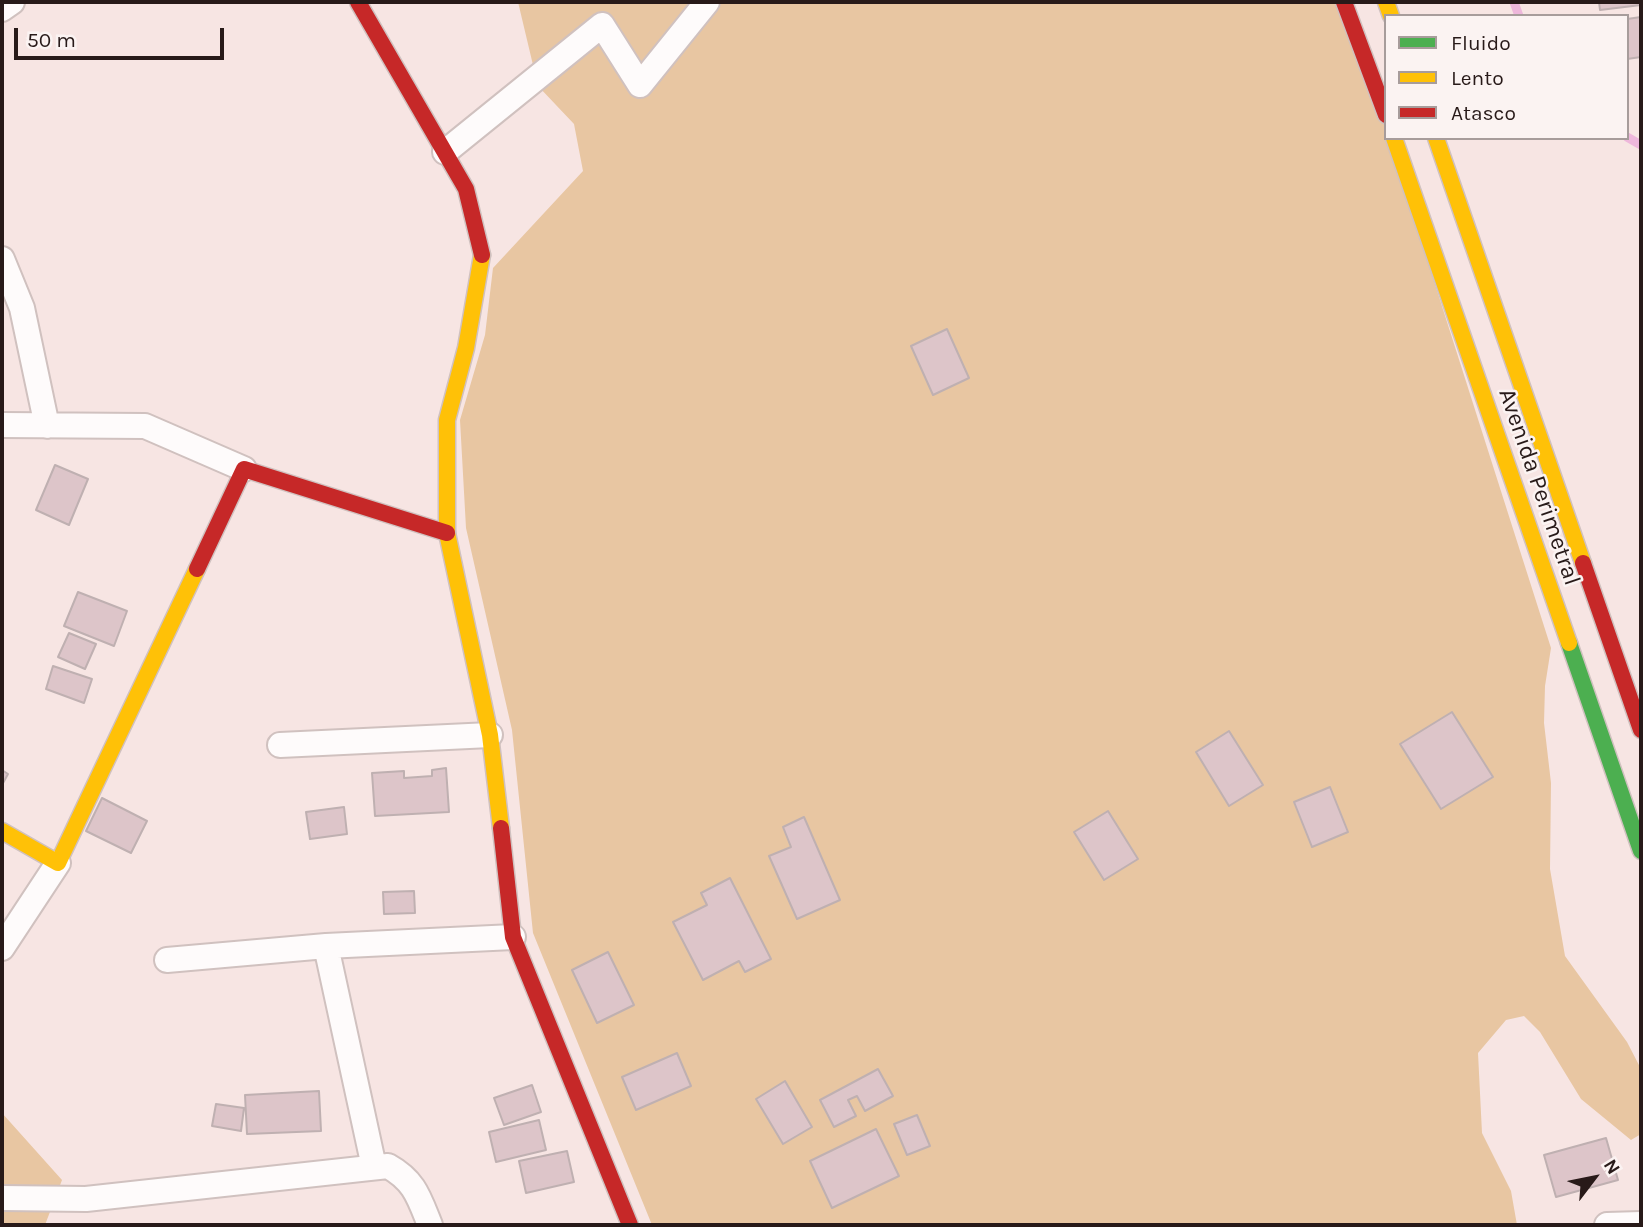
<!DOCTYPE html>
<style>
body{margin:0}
#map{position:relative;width:1643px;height:1227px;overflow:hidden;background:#f7e5e3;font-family:Karla,sans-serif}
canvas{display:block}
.frame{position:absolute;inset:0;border:4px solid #281a19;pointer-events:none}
.legend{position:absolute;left:1384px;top:14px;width:245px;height:126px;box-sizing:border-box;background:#fbf3f2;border:2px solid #a79c9b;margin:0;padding:9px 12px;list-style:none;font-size:21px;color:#281a19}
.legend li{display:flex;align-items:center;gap:14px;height:35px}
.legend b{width:35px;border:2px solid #a79c9b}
.north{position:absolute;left:1559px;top:1143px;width:70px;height:70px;-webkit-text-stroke:5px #fbf3f2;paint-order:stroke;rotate:58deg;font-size:19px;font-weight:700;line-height:28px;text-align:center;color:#281a19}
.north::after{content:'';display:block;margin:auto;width:24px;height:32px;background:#281a19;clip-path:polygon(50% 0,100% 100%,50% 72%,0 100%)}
.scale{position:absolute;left:14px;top:28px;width:210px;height:32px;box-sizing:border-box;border:4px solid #281a19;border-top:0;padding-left:9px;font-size:21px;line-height:24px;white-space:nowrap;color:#281a19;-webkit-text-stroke:5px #fbf3f2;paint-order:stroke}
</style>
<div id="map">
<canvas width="1643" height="1227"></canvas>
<div class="frame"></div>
<ul class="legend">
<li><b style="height:9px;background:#4caf50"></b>Fluido</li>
<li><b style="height:9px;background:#ffc107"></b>Lento</li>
<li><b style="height:9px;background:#c62828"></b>Atasco</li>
</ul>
<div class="north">N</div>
<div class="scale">50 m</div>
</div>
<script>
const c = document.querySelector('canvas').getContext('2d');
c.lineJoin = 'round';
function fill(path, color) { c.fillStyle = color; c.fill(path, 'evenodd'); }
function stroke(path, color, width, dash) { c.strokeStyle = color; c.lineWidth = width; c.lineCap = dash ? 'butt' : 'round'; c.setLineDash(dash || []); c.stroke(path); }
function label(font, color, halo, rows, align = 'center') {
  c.font = font + ' Karla,sans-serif'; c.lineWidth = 5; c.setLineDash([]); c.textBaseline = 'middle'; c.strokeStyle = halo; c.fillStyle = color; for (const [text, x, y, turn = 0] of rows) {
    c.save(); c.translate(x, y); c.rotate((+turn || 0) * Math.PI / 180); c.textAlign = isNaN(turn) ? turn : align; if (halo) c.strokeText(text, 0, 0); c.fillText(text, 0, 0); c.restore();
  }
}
fill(new Path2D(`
 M518,2h827l206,646 -6,38 -1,37 7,60 -1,86 15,87 62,86 14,27v65l-10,6 -50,-41 -41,-67 -16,-16 -18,4 -28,33 4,80 29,58 6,34h-865l-119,-292 -21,-203 -46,-202 -6,-108 25,-85 8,-67 90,-97 -9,-47 -36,-38z
 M2,1113l60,67 -17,45h-43z`), '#e8c6a2');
stroke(new Path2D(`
 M1514,2l5,14
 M1627,137l14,8`), '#eeb7db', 9);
const building = new Path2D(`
 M1599,2h42v3l-41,5z
 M1641,17v40l-14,2v-40z
 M947,329l22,49 -36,17 -22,-49z
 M55,465l33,14 -19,46 -33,-15z
 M78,592l49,19 -13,35 -50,-20z
 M69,633l27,11 -11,25 -27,-12z
 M53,666l39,13 -8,24 -38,-14z
 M1452,712l41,65 -52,32 -41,-65z
 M1229,731l34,54 -34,21 -33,-54z
 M446,768l3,44 -74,4 -3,-43 32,-2v7l28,-2v-6z
 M2,770l6,4 -6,11z
 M1330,787l18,45 -36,15 -18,-45z
 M102,798l45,23 -16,32 -45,-22z
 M344,807l3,27 -37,5 -4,-27z
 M1108,811l30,48 -34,21 -30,-48z
 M804,817l36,83 -43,19 -28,-63 22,-9 -8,-20z
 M730,878l41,81 -26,13 -6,-11 -36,19 -30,-58 34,-17 -6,-12z
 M414,891l1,22 -31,1 -1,-22z
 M608,952l26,53 -37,18 -25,-53z
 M677,1053l14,33 -55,24 -14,-33z
 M878,1069l15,27 -28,15 -8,-15 -9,4 8,16 -22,11 -14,-27z
 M785,1081l27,46 -29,17 -27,-45z
 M532,1085l9,27 -37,13 -10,-27z
 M319,1091l2,40 -74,3 -2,-39z
 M216,1104l28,4 -3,23 -29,-5z
 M917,1115l13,31 -23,9 -13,-31z
 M539,1120l7,30 -50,12 -7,-30z
 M876,1129l23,47 -67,32 -22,-47z
 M1606,1138l12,42 -62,17 -12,-42z
 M567,1151l7,31 -48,11 -7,-32z`);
fill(building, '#ddc5c9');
stroke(building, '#bfb0b1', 2);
const street = new Path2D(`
 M2,9l10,-7
 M445,152l157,-127 38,60 67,-83
 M2,259l20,49 25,118
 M2,425l143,1 99,43
 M280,745l210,-10
 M326,946l48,221
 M2,948l56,-85
 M167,960l159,-14 187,-9
 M2,1198l84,1 302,-33c27,15 31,32 42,59
 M1607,1225l34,-1`);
const fast = new Path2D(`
 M1569,643l72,208`);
const slow = new Path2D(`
 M1386,2l5,14
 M1394,138l175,505
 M1436,138l147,425
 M482,255l-16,93 -19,72v113l43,202 11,93
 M2,831l56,32 139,-294`);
const jam = new Path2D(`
 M358,2l108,187 16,66
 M1344,2l42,113
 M1583,563l58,167
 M197,569l47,-100 203,64
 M501,828l12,109 117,288`);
stroke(street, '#d0c1bf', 28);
stroke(fast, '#d0c1bf', 19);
stroke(slow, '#d0c1bf', 19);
stroke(jam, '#d0c1bf', 19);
stroke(street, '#fefbfb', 24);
stroke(fast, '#4caf50', 16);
stroke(slow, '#ffc107', 16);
stroke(jam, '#c62828', 16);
label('24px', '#281a19', '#fbf3f2', [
 ["Avenida Perimetral",1539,487,71]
]);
</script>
